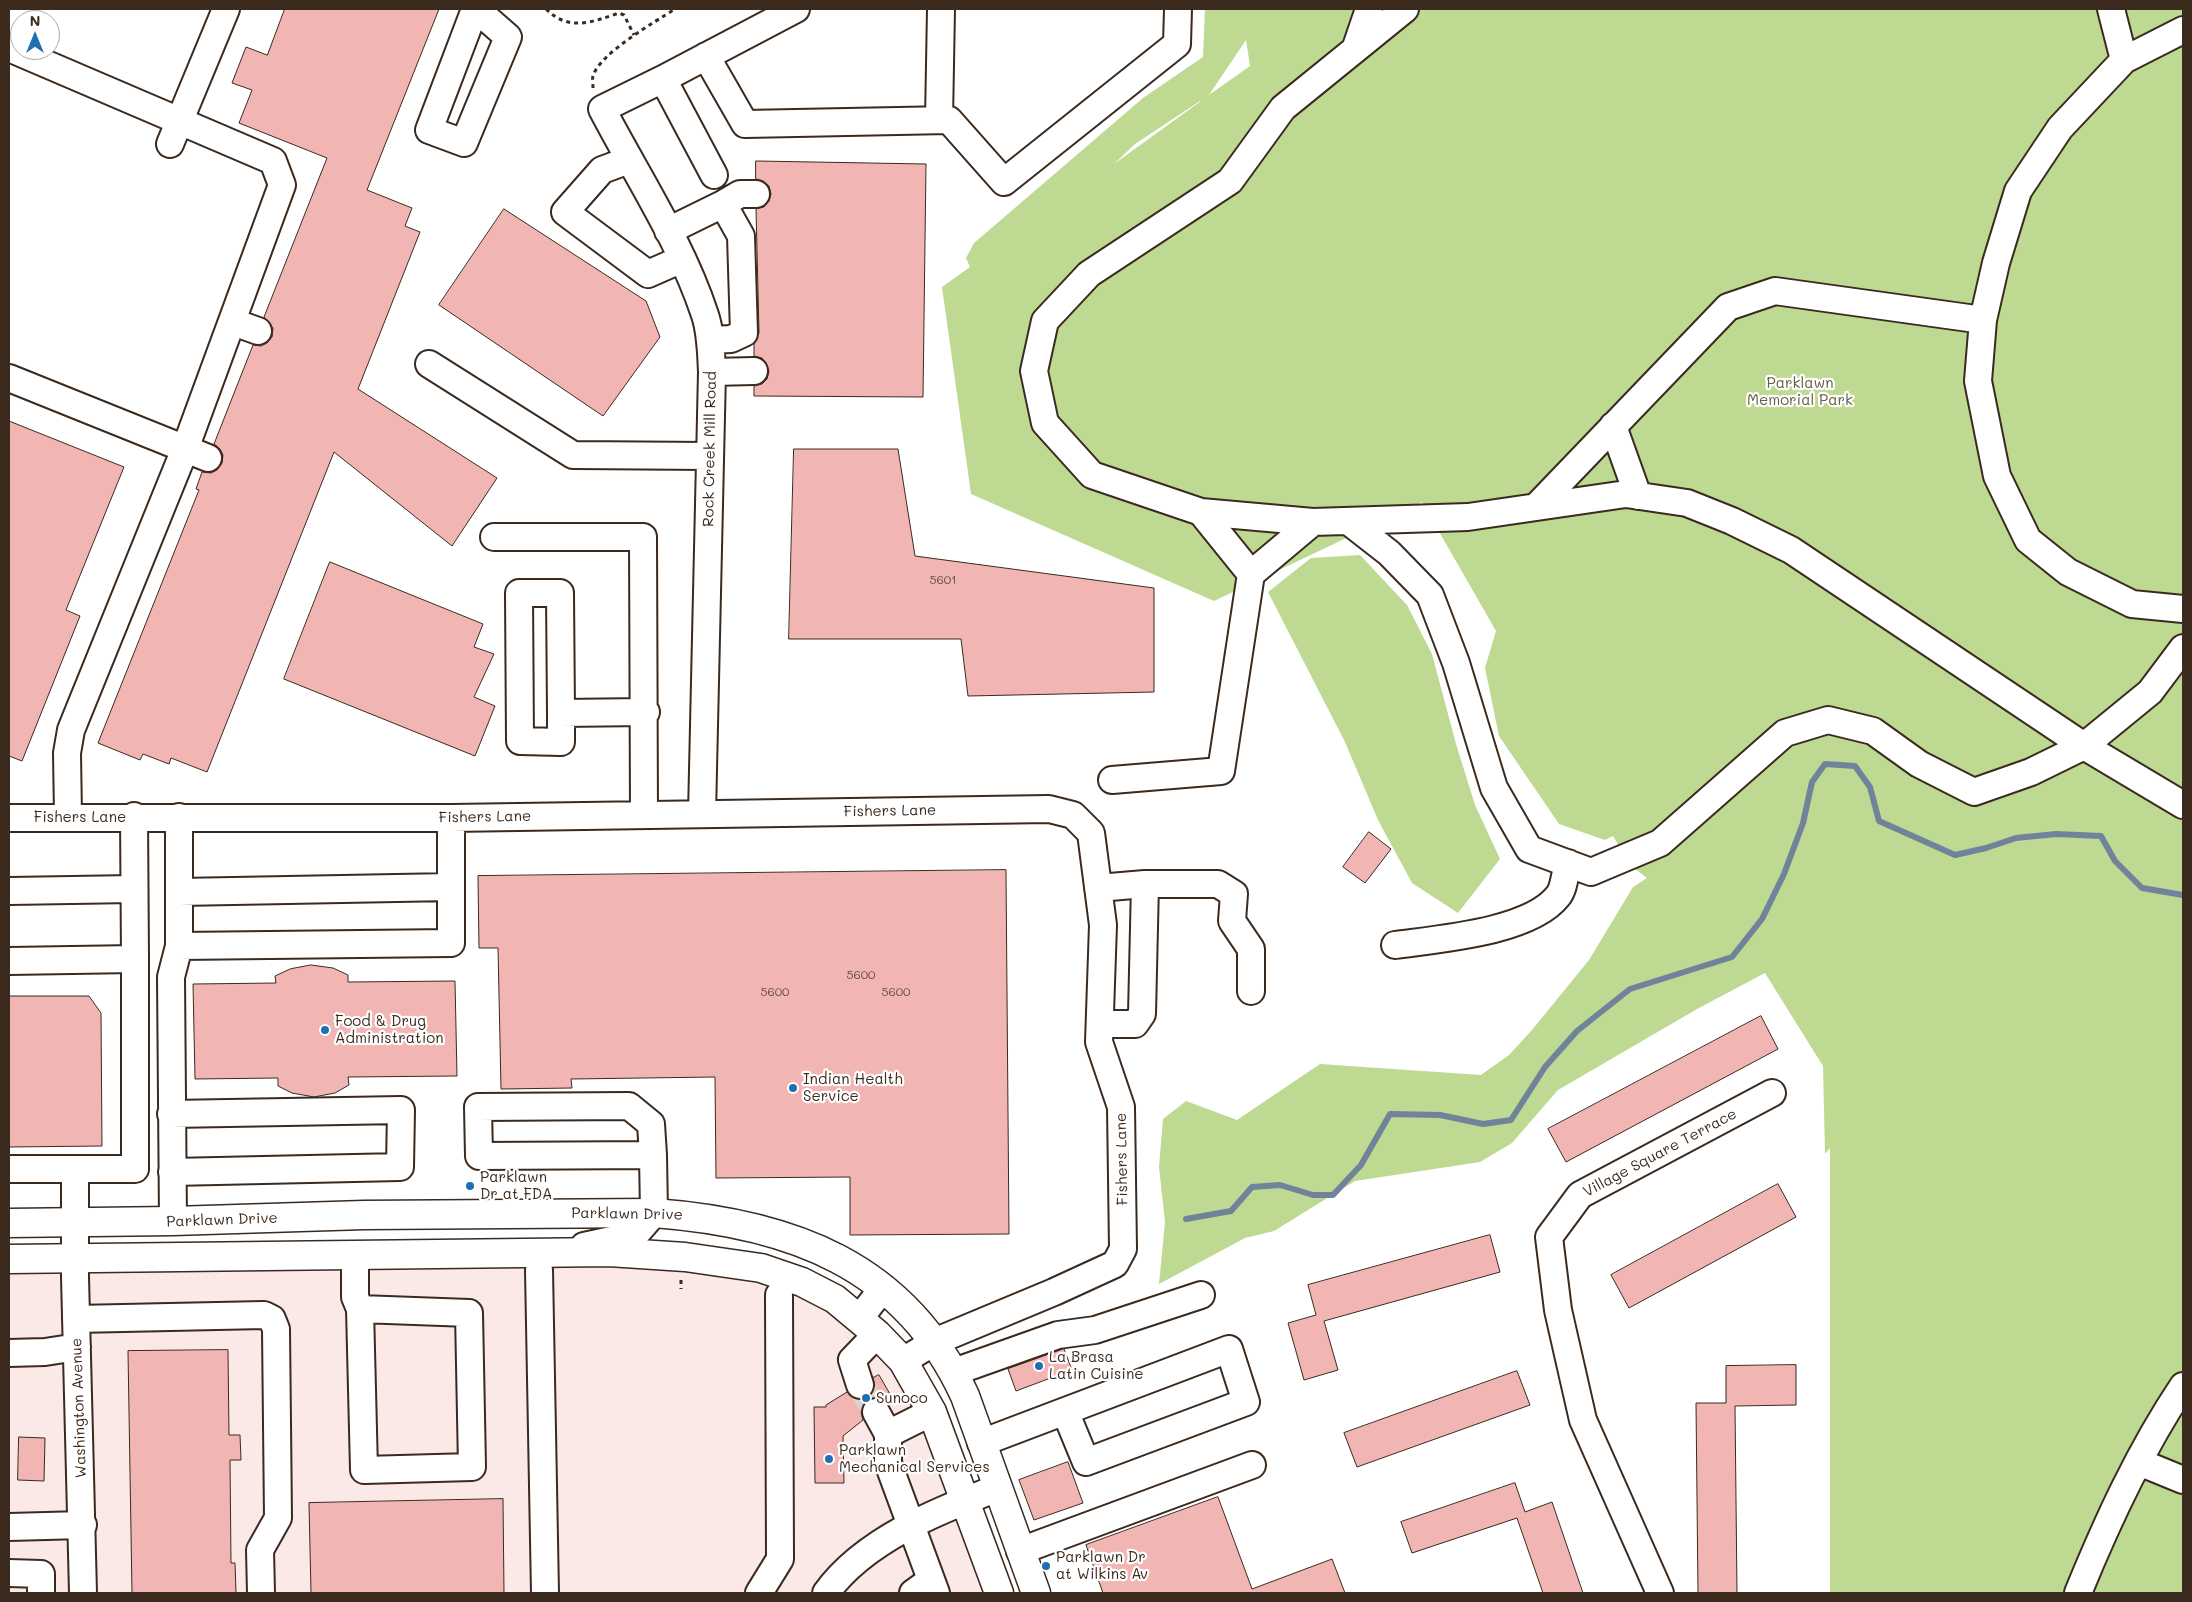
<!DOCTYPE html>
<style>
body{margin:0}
#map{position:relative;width:2192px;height:1602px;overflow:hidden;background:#fff;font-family:Mali,sans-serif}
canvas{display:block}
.frame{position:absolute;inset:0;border:10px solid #3b2a1e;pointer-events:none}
.north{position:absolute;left:10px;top:10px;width:50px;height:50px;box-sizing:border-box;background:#fff;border:1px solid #b1aaa5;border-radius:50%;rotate:0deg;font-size:14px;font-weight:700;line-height:20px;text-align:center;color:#3b2a1e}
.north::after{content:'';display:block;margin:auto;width:18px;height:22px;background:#1f6fb2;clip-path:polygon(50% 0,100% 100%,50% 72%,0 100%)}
</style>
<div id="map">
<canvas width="2192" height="1602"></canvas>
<div class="frame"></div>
<div class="north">N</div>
</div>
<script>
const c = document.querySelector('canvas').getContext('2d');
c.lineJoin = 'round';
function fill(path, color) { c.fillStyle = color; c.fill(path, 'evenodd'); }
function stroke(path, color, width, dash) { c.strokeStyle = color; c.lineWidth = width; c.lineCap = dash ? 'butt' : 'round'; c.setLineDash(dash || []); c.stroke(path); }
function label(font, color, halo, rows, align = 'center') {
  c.font = font + ' Mali,sans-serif'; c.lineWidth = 4.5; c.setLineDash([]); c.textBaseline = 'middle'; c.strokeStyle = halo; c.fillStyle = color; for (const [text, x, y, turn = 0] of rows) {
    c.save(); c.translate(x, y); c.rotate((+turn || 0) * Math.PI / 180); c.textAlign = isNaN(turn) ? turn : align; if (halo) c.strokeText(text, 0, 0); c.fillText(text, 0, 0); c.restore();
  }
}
fill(new Path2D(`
 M505,1252l297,30 101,79 96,232h-990v-333z`), '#fbe9e8');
fill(new Path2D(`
 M1205,9h978v1584h-353v-445l-5,6 -2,-88 -58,-93 -68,36 -139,81 -46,53 -32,19 -125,19 -81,50 -29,7 -86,46 6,-62 -6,-55 4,-48 23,-18 51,19 83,-56 161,11 28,-20 23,-25 57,-70 44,-73 14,-9 -17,-13 -17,-29 -8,4 -46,-16 -60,-88 -14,-68 11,-37 -74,-129 -208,99 -243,-107 -29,-207 28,-20 -4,-9 8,-15 169,-145 60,-41zM1246,40l4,26 -41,29zM1200,101h1l-87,63 21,-20z
 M1360,555l47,50 25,49 24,90 19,61 25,54 -42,54 -46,-30 -34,-63 -33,-78 -77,-150 43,-34z`), '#bed991');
stroke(new Path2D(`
 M1186,1219l45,-8 21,-24 28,-2 33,10h20l28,-30 29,-51 50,1 43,9 28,-4 34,-53 32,-36 53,-42 102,-32 30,-38 22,-45 19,-51 9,-41 13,-18 30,2 15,21 9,34 76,34 31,-7 30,-10 40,-4 45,2 14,25 27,27 41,7`), '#6f839a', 6);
const building = new Path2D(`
 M285,9h154l-72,181 45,18 -7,18 15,6 -62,157 139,89 -45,68 -118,-94 -127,320 -36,-14 -2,6 -26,-10 -3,6 -42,-17 101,-253 -3,-1 6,-17 9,1 6,-3 5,-7 1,-8 -3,-6 -6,-5 39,-99 8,1 6,-3 5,-6 1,-9 -9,-11 63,-159 -88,-35 13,-33 -20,-7 14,-36 21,8z
 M756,161l170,3 -3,233 -169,-1v-10l8,-2 5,-5 2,-8 -3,-8 -4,-5 -8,-2v-13l5,-10 -3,-124 8,-2 5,-6 2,-7 -2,-8 -6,-5 -7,-2z
 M504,209l142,92 14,36 -57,79 -164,-111z
 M9,421l115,46 -58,143 14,6 -58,145 -13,-5z
 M794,449h104l17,107 239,32v104l-186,4 -7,-57h-172z
 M330,562l153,62 -9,23 20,7 -20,43 21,9 -20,50 -191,-77z
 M1369,832l22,17 -26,34 -22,-16z
 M1006,870l3,364 -159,1v-58l-134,1 -1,-101 -144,2 1,9 -71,1 -3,-141h-19l-1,-72z
 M311,965l22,3 15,7v7l107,-1 2,95 -109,1 1,8 -14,8 -21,4 -22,-4 -14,-7v-8l-83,1 -2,-95 83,-1 -1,-7 15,-7z
 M9,996h80l12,17 1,133 -93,1z
 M1761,1016l17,33 -212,113 -18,-33z
 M1778,1184l18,33 -167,91 -18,-33z
 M1490,1235l10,37 -176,49 14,49 -34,10 -16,-57 28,-8 -8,-30z
 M1064,1349l8,21 -56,21 -8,-22z
 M228,1350l1,85h11l1,25h-11l1,103h4l1,30h-104l-4,-242z
 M1796,1365v40l-61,1 2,187h-39l-2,-190h30v-37z
 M1517,1371l13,34 -173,62 -13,-34z
 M879,1375l15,26 -5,3 -12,-7 -9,2 -4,5 -3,7 2,9 -20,16 1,47h-29l-1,-76h12v-2l21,-13 9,7h9l6,-4 4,-7 -2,-10z
 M19,1437l26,1 -1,43 -26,-1z
 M1068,1462l15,41 -49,17 -15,-40z
 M1515,1483l10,29 27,-10 31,91h-40l-26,-75 -105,35 -11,-31z
 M1218,1497l34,92 80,-30 13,34h-242l-17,-48z
 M503,1499l1,94h-193l-2,-90z`);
fill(building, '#f1b5b3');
stroke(building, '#3b2a1e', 1);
stroke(new Path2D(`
 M860,1385l16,27`), '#d8d4d2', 26, [26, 13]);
const minor = new Path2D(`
 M475,9l-46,121 35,13 44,-106 -32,-28
 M1405,9l-122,99 -53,73 -141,93 -44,47 -11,50 11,52 47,52 109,37 112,10 155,-5 158,-23 61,9 45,18 59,29 293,196 99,59
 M2111,9l13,51
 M2183,30l-59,30 -64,68 -42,63 -22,72 -13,57 -5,61 19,95 31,64 40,32 64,32 51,5
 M1356,47l13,-38
 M9,48l264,113 9,24 -97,264 -114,281 -4,23 1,63
 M706,56l39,68 204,-4 55,62 173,-138 1,-35
 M663,79l133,-70
 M939,120l2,-111
 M170,144l56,-135
 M629,160l-27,10 -37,42 83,62 34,-15
 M723,204l17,-10h16
 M668,231l55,-27 18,32 3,97 -13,6 -21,1
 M233,322l25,9
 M429,364l144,91 137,1
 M712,372l42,-1
 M9,378l199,80
 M1613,426l25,70
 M1536,507l192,-200 47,-16 208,29
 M1201,512l50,62
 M1348,521l41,32 41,42 26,68 38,125 35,61 62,23 69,-29 125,-110 43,-13 45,11 46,33 55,28 57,-20 53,-26 66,-54 33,-44
 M494,537h149l1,278
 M561,713l-1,-120h-41l1,148 41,1v-29l85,-1
 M1112,780l109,-9 30,-197 62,-52
 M702,814l10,-442c-1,-19 -1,-39 -7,-57 -24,-73 -68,-139 -103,-206l61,-30 51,96
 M9,818h442l598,-9 24,6 18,18 12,92 -4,117 22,65 2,142 -8,15 -61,28 -120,50 -31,19
 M1098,888l47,-4h73l16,10 -2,27 19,28v42
 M9,891l125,-2
 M179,892l272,-5v-69
 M1395,945c44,-6 135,-13 163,-49 6,-7 7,-23 10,-33
 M179,946l272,-3v-56
 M9,961l126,-2 -1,-143
 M1100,1024h35l7,-10 3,-130
 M171,1114l230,-4 -1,57 -228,5
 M9,1169h66
 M173,1221l-2,-244 8,-31v-129
 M584,1246l51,-11 19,-22 -1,-58 -174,1 -1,-49 151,-1 22,18 2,31
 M355,1256v41l5,12 4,161 108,-3 -3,-154 -109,-4
 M539,1270l6,323
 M76,1319l188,-4 8,4 4,10 2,189 -18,32 1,43
 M859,1319l24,-31
 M9,1353l36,-1 32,-5
 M954,1372l104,-37 37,-5 106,-35
 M860,1385l-8,-25 25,-26
 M876,1412l12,22
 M932,1412l-44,22v29l48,130
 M981,1443l248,-94 17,53 -160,60 -21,-51
 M2139,1462l44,18
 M9,1527l74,-2
 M1020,1551l232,-86
 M9,1573l32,1v19
 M83,1593l-8,-316v-108h60v-210
 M759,1593l21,-34 -1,-264
 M826,1593c38,-53 113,-83 172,-105
 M913,1593l18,-13
 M1660,1593l-77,-173 -25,-110 -9,-73 31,-42 192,-102
 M2078,1593c29,-71 62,-143 105,-207`);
const major = new Path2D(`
 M9,1223l164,-2 191,-6 290,-2c135,10 251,51 311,183l71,197
 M9,1259l600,-7 76,5 76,11 41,14 33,17 42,35 26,27 29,51 67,181`);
stroke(minor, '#3b2a1e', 30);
stroke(major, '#3b2a1e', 31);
stroke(new Path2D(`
 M546,9c23,23 46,13 73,4l5,2 10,20
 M593,88c0,-4 -1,-9 0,-12 7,-23 62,-54 82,-67
 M681,1280v9`), '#3b2a1e', 3, [4, 4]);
stroke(minor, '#fff', 26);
stroke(major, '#fff', 28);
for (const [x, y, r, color] of [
 [325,1030,5,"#1f6fb2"],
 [793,1088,5,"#1f6fb2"],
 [470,1186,5,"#1f6fb2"],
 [1039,1366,5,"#1f6fb2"],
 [866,1398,5,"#1f6fb2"],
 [829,1459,5,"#1f6fb2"],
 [1046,1566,5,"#1f6fb2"]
]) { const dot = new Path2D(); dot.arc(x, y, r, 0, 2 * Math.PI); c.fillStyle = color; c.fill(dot); stroke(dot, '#fff', 2); }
label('12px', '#684d43', null, [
 ["5601",943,580],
 ["5600",861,975],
 ["5600",775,992],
 ["5600",896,992]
]);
label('15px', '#625f40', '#fff', [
 ["Parklawn",1800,383],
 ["Memorial Park",1800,400]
]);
label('15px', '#3b2a1e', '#fff', [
 ["Rock Creek Mill Road",710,449,-89],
 ["Fishers Lane",890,811,-1],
 ["Fishers Lane",80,817],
 ["Fishers Lane",485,817,-1],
 ["Village Square Terrace",1660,1153,-28],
 ["Fishers Lane",1122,1159,-91],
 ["Parklawn Drive",627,1214,1],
 ["Parklawn Drive",222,1220,-2],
 ["Washington Avenue",79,1408,-92]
]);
label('15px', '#3b2a1e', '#fff', [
 ["Food & Drug",335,1021],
 ["Administration",335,1038],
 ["Indian Health",803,1079],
 ["Service",803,1096],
 ["Parklawn",480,1177],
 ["Dr at FDA",480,1194],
 ["La Brasa",1049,1357],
 ["Latin Cuisine",1049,1374],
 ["Sunoco",876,1398],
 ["Parklawn",839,1450],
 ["Mechanical Services",839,1467],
 ["Parklawn Dr",1056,1557],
 ["at Wilkins Av",1056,1574]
], 'left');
</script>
